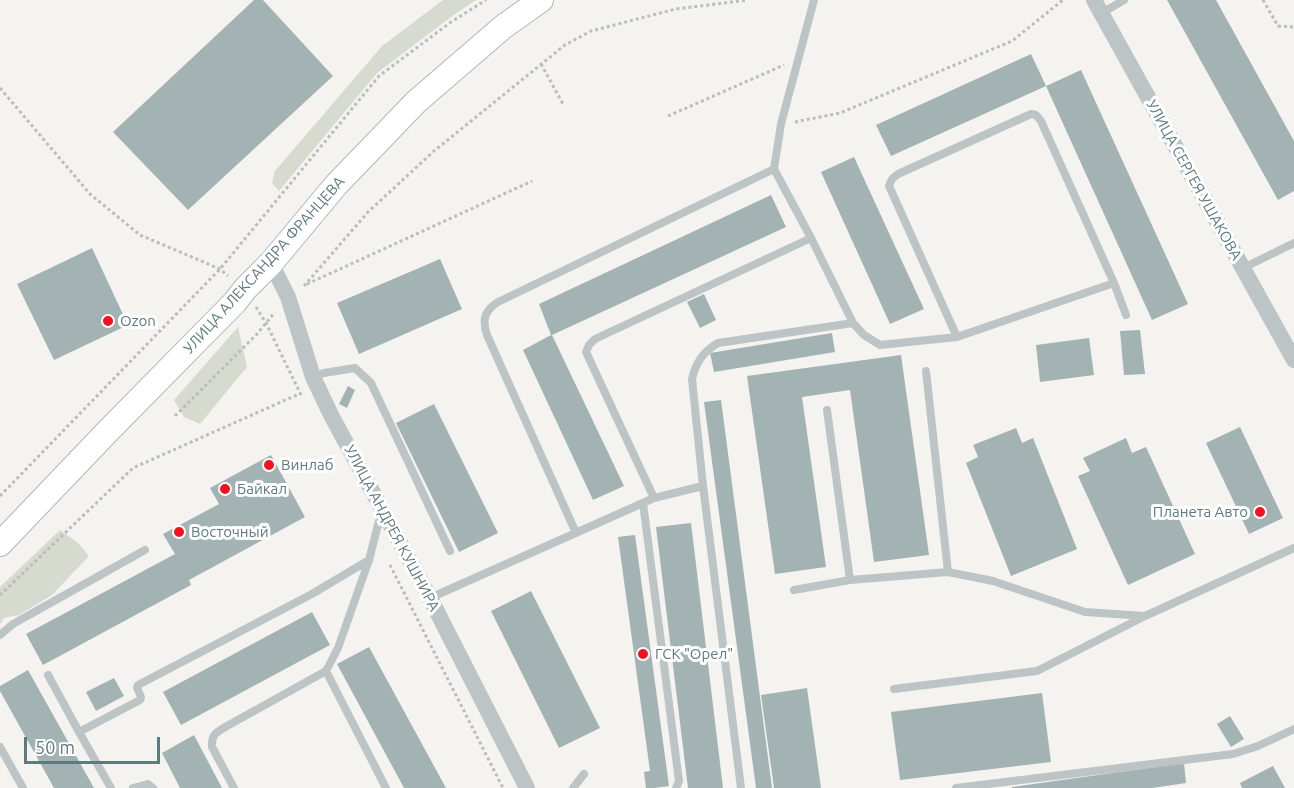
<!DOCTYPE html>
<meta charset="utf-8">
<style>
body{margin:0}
#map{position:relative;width:1294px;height:788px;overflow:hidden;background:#f5f3f0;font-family:Ubuntu,sans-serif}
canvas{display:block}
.scale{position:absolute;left:24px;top:737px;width:136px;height:27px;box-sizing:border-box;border:3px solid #5d7a7e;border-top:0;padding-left:8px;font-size:18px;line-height:21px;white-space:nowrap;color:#5d7a7e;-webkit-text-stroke:4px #fff;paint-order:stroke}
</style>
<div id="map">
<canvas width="1294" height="788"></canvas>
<div class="scale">50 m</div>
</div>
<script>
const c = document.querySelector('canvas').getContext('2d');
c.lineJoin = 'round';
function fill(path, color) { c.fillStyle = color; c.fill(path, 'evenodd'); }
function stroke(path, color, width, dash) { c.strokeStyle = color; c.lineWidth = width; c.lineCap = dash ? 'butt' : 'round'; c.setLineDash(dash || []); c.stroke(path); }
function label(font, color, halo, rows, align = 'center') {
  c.font = font + ' Ubuntu,sans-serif'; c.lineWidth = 6; c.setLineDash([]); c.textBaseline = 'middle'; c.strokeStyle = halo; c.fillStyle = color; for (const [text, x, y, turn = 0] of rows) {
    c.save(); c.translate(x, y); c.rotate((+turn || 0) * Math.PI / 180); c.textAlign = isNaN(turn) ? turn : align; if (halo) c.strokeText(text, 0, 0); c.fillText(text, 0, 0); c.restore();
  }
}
fill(new Path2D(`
 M443,0h33l-21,14 -78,59 -98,118 -7,-8 3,-12 107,-125z
 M238,327l9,40 -47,57 -16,-7 -10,-17z
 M60,530l17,12 12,14 -37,39 -33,20 -15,3 -4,6v-37z`), '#d6dacf');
fill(new Path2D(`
 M254,0h9l70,76 -145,134 -75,-78z
 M1167,0h49l78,141v50l-16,9z
 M1031,54l15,32 -155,70 -15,-31z
 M1081,70l107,234 -36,16 -106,-234z
 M854,157l70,152 -34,15 -69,-152z
 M771,195l15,32 -234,108 72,151 -31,14 -70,-150 28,-15 -12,-31z
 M92,248l36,77 -74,35 -37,-76z
 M440,259l22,50 -103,45 -22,-51z
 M704,294l12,26 -16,8 -13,-26z
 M1140,330l5,44 -21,1 -4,-44z
 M832,333l3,19 -121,20 -4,-19z
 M1089,338l5,37 -54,7 -4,-37z
 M901,355l28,200 -55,7 -24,-172 -48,7 24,170 -51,7 -28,-198z
 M348,386l7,4 -8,18 -8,-4z
 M721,400l51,388h-16l-52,-386z
 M434,404l64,129 -39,19 -63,-129z
 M1240,427l43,91 -34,16 -43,-91z
 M1016,428l6,15 11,-5 44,111 -66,27 -45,-113 12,-6 -5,-12z
 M1126,438l6,15 14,-6 49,107 -67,31 -50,-109 12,-5 -7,-13z
 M271,455l34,62 -116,63 2,5 -148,80 -17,-31 149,-80 -12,-20 56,-30 -9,-16z
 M691,523l32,265h-35l-32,-261z
 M635,535l34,251 -15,2h-8l-2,-16 6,-1 -32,-234z
 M531,591l69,137 -41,20 -68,-137z
 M312,612l18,33 -149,80 -18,-33z
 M369,647l77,141h-42l-67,-124z
 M28,670l66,118h-40l-54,-97v-5z
 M114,678l10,18 -28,15 -10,-19z
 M807,688l14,100h-47l-13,-93z
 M1042,693l9,69 -151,18 -9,-68z
 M1230,716l14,23 -13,8 -14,-23z
 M194,735l28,53h-42l-18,-35z
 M1184,763l2,20 -34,5h-140v-1z
 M1273,766l12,22h-43l-2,-5z`), '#a3b2b3');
const secondary = new Path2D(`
 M0,544l108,-113 127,-129 10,-13 26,-26 65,-78 80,-83 87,-75 38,-27`);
stroke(secondary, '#aeb8ba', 26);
stroke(new Path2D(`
 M1263,0l15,26 16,1
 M541,64l22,40
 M0,88l90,106 50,41 80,34 8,7
 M668,116l116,-51
 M795,122l45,-9 172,-72 51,-41
 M307,284l225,-103
 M304,286l64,-74 66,-61 131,-106 26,-14 85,-22 72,-9
 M256,307l10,16 36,74
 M175,416l82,-82 18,-22
 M0,496l220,-227 159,-193 72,-54 35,-22
 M390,565l113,223
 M0,595l133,-127 166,-74`), '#b8bdbe', 3, [3, 3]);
stroke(new Path2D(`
 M814,0l-33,124 -7,45 37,69 42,85 11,12 16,10 77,-8 157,-54
 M1102,13l22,-13
 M1243,268l51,-25
 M957,337l-68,-151 3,-7 6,-5 133,-60 5,1 5,6 73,162 12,32
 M926,371l22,201
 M313,377l11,-4 31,-5 16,15 79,168
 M827,410l23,170
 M654,498l49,-12
 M643,503l36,278 -3,7
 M576,533l-89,-198c-5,-15 -3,-24 11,-33l276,-133
 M794,590l56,-10 98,-8 45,9 92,31 60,4
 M430,598l224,-100 -68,-146 3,-7 6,-6 216,-101
 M0,635l13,-11 132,-74
 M326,671l60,117
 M48,675l31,57
 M894,689l143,-18 108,-55 149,-68
 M0,747l23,41
 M111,788l-32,-56 61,-32 1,-3 -4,-9 1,-3 174,-91 57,-34
 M133,788l15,-4 5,4
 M234,788l-22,-41c-1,-13 5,-15 15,-21l99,-55 12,-23 31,-88 12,-47
 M573,788l11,-14
 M741,788l-38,-302 -11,-107c4,-17 11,-27 26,-36l135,-20
 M956,788l277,-34 25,-8 36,-17`), '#bcc4c5', 8);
stroke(new Path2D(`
 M1094,0l200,360
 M271,263l17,34 25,80 18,38 99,183 97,190`), '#bcc4c5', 16);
stroke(secondary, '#fff', 24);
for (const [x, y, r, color] of [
 [108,321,6,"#f3121f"],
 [269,465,6,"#f3121f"],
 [225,489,6,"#f3121f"],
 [1260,512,6,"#f3121f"],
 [179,532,6,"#f3121f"],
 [643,654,6,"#f3121f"]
]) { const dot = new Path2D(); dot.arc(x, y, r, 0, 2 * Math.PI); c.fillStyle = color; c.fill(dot); stroke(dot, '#fff', 2); }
label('15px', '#5d7a7e', '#fff', [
 ["УЛИЦА СЕРГЕЯ УШАКОВА",1194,180,61],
 ["УЛИЦА АЛЕКСАНДРА ФРАНЦЕВА",264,265,-48],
 ["УЛИЦА АНДРЕЯ КУШНИРА",392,528,62]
]);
label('15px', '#5d7a7e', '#fff', [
 ["Ozon",120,321],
 ["Винлаб",281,465],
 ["Байкал",237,489],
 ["Планета Авто",1248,512,"right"],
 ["Восточный",191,532],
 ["ГСК \"Орел\"",655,654]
], 'left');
</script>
